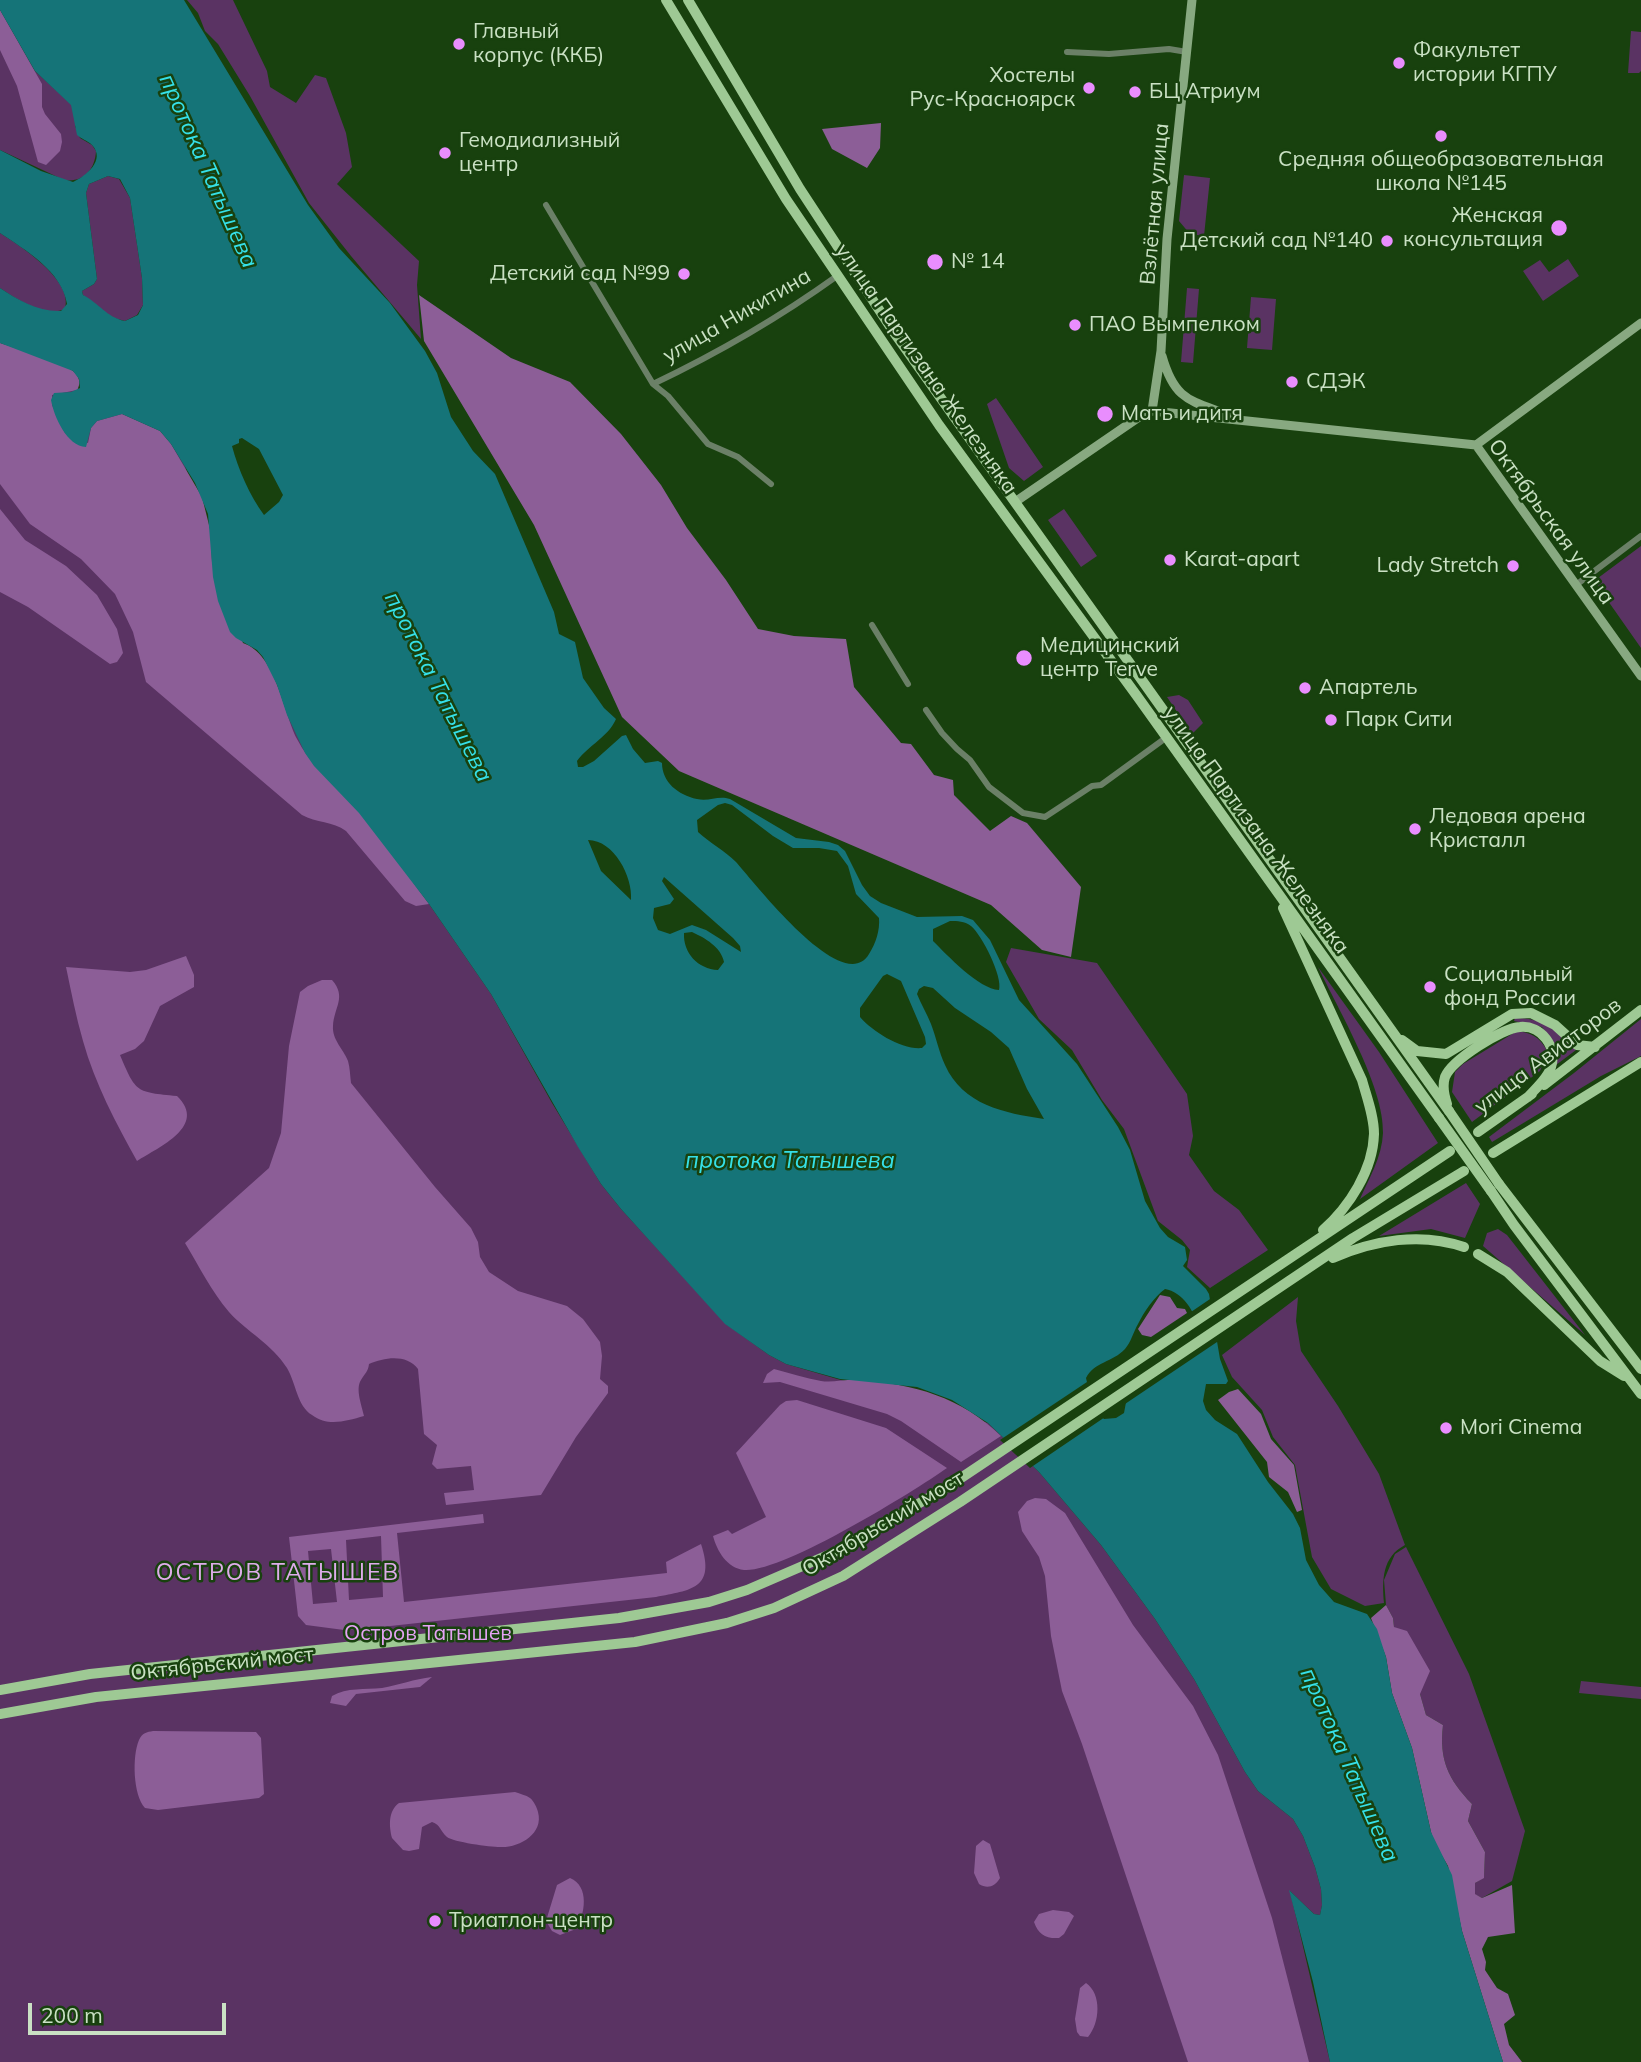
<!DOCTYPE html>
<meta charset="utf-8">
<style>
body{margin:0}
#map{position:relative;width:1641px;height:2062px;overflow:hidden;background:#18410e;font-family:Mulish,sans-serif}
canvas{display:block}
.scale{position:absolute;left:28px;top:2003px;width:198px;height:32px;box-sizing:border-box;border:4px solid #cae1c4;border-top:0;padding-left:9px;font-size:21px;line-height:24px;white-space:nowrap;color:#cae1c4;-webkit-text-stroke:5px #18410e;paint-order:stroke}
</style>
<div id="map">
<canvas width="1641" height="2062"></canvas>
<div class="scale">200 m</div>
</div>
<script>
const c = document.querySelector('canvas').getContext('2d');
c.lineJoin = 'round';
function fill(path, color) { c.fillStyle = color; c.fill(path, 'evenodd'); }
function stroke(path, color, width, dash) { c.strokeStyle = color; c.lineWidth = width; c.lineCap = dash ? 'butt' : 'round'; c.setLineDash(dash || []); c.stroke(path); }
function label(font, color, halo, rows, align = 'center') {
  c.font = font + ' Mulish,sans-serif'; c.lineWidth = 5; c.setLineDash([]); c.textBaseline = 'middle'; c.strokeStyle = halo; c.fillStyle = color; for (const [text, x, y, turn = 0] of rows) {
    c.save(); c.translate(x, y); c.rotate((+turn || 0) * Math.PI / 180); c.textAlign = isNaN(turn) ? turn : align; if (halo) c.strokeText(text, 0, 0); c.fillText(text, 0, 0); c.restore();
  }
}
fill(new Path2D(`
 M187,0h46l34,71 3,16 26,16 19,-28 11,3 20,55 6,34 -15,17 82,77 -2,24 4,54 -70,-83 -42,-53 -59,-107 -32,-52 -13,-13 -7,-18z
 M0,10l35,61 37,34 3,11v10l5,12 12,7 4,6c-1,19 -13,32 -32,29l-64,-30z
 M1631,31l10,1v39l-2,2h-11z
 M1184,175l26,3 -6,58 -14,-2 -11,-13z
 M108,176l11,3 11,19 12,80 1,27 -6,10 -12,6 -15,-4 -27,-22 -1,-4 12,-7 3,-5 -11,-86 3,-9z
 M0,233c20,13 74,47 65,76 -20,9 -49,-10 -65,-21z
 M1568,259l11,17 -36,25 -20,-30 17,-11 9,12z
 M1187,288l12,1 -6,74 -12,-1z
 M1251,297l25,2 -4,51 -25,-2z
 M0,343l122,71 38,17 11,13 14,22 27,96 6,39 12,31 199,272 62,90 61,109 49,81 20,25 105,115 43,31 17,9 202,59 51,49 62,73 54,74 39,60 51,93 13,19 35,28 10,17 12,31 6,22 1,16 -2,10 -6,-1 -24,-23 40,171h-1330z
 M996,398l47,69 -19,14 -15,-13 -22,-64z
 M1064,509l33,47 -16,11 -33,-47z
 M1641,546v102l-47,-67z
 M1179,695l9,5 15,23 -11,11 -25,-37z
 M1011,948l86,15 90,131 6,42 -4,19 25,36 25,19 29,40 -58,38 -23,-21 3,-17 -8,-10 -24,-19 -34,-92 -22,-29 -30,-50 -33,-31 -33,-57z
 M1318,967l61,85 59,91 -78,56c9,-21 22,-42 23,-66 2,-45 -45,-124 -65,-166z
 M1515,1018c30,0 41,12 61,32l-20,15v-18l-14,-20 -28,-6z
 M1641,1019v37l-40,20 -109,66 -3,-5 85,-64z
 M1517,1031c16,2 24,7 31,22l-8,18 -68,51 -20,-30 3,-20 8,-8z
 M1466,1183l14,21 -15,34 -34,-9 -52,7z
 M1498,1229l9,6 78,100 -102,-89 4,-13z
 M1298,1297l-2,24 5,30 37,55 41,68 26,71c-23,12 -23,35 -21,58l-19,3 -34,-17 -19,-32 -17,-92 -22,-28 -11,-27 -30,-33 -10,-22z
 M1406,1547l63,127 56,157 -13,50 -30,17 -8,-4 1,-11 9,-6 1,-25 -17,-31 4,-17c-24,-25 -33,-44 -29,-79l-17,-10 -6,-21 -26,-67 -1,-9 -7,-13 -2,-25 11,-26z
 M1581,1681l60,6v12l-62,-6z`), '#5a3363');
fill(new Path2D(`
 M0,10l42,74v23l3,7 16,20 1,8 -2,9 -14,14 -8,-3 -21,-76 -17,-36z
 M881,123l-1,25 -13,20 -35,-19 -10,-20z
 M419,295l92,63 59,24 51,52 40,51 26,43 39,52 32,49 36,7 52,3 8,48 47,56 10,1 23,31 19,5 1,15 36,36 21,-15 16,7 54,64 -10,70 -29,-7 -51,-45 -312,-134 -57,-54 -88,-192 -110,-184z
 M0,343c15,5 64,20 73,28 7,6 8,13 4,19l-25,5v10l13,28 23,10 3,-15 6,-7 25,-7 38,17 11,13 31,53 9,36 1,29 31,81c33,11 40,68 54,96 12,24 31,38 49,58 30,32 56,71 83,107l-13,2 -11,-5 -59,-70c-13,-10 -30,-8 -44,-16l-156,-133 -13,-50 -18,-38 -34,-35 -51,-35 -30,-40z
 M0,509l25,31 41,26 31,29 20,34 6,24 -6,9 -7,2 -82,-57 -28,-15z
 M186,956l8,19v12l-34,19 -16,35 -9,8 -15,6c16,38 16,37 57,41 31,30 -18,51 -40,65 -21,-38 -42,-77 -54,-120 -7,-24 -12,-50 -17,-74l64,5 16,-2z
 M322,980h10c15,17 2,27 1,46 -1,14 10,22 15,35 2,7 2,14 3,22l84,104 36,41 7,14 2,15 9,15 29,19 49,15 16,13 17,23 2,14 -2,23 8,7v7l-32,44 -35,58 -95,10 -2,-12 30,-3 -3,-24 -34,3 -5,-5 5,-19 -13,-11 -6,-65c-11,-15 -33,-12 -49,-5 -1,8 -4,9 -8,16 -6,9 1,26 3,36 -18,5 -36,11 -52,-1 -15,-9 -16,-32 -25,-47 -15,-24 -40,-36 -58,-56 -18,-21 -30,-46 -44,-69l84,-75 12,-35 8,-87 11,-54 8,-6z
 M1160,1295l10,2 7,11 8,1 2,4 -36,24 -9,-2 -4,-6z
 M774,1369c16,4 31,9 47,12 11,2 25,-2 38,-1 55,4 102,17 142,56l-40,26 -60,-41 -14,-7 -107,-32 -17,1 4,-9z
 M1238,1389l23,25 10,25 23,26 8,45 -5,2 -9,-20 -19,-15 -2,-15 -49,-62 11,-8z
 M797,1400l89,28 61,40c-34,24 -165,105 -203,102 -17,-2 -27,-19 -31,-34l15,-6 4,4 34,-17 -30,-64 44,-48 6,-4z
 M1035,1498l11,1 19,14 68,112 60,81 25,49 54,163 37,144h-121l-106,-318 -20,-53 -11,-55 -6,-60 -6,-19 -17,-26 -4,-19 9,-11z
 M483,1514l1,9 -87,10 7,69 263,-29 -1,-11 35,-18c15,45 -10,46 -45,53l-284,31 -28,2 -38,-5 -8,-9 -9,-79zM381,1536l2,61 -34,3 -3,-60zM331,1549l6,53 -24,2 -5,-53z
 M1386,1605l7,13 1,9 13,4 23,40 -10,23 6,21 17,10c-4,35 5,54 29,79l-4,17 17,31 -1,26 -9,5v11l7,4 30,-13 3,48 -27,4 -6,12 4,13 -1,8 12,18 11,6 7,21 -11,9 5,21 13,17h-19l-41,-131 -14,-65 -14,-24 -3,-10 -19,-84 -20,-55 -6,-36 -15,-39z
 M432,1677l-12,10 -64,7 -10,12 -16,-3 2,-7c15,-9 33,-6 50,-8 17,-3 32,-9 50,-11z
 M153,1731l103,1 5,6 3,56 -5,4 -101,12 -13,-2c-12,-13 -13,-52 -6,-68 3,-7 8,-8 14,-9z
 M515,1792c5,2 11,3 15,6 4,3 7,10 8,14 6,22 -19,36 -38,35 -10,0 -47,-5 -53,-10 -7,-6 -6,-12 -15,-15l-10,5 -3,22 -10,2 -6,-1 -11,-12c-3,-12 -4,-27 7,-35z
 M983,1840l7,4 10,34c-5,9 -13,11 -21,6l-5,-11 2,-27z
 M570,1878c20,8 15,37 6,51l-16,6 -8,-4 -6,-10 11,-36z
 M1053,1910l16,2 5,4 -10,18 -5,4c-13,1 -21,-4 -25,-16l5,-8z
 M1086,1983c16,11 14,40 2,54l-8,-1 -3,-4 -2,-13 5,-31z`), '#8c5e97');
fill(new Path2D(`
 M0,0h184l124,205 31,43 51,55 35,48 12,22 14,44 22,34 22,23 59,138 5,22 16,8 8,36 21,30 12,11c-7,17 -28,27 -39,42l1,6h5l11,-6 28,-25 4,-1 7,14 12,14 13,-2 4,2c0,19 16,32 35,36 12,3 21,-4 33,0l66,39 33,4 9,3 7,6 17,34 8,11 11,7 36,14 45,-1 11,4 17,20 29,60 58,64 41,63 12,23 15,51 15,27 8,9 17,10 2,13 -4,6 23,23 3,5 11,65 8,22 -2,3h-20l-3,17 3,9 9,10 22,14 31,48 25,32 7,14 6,32 13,25 15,17 33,12 10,15 9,28 6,36 20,55 19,84 21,43 10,56 41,131h-173l-17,-80 -24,-92 25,24 6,1 2,-10 -1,-16 -6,-22 -12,-31 -10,-17 -35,-28 -13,-19 -51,-93 -39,-60 -54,-74 -62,-73 -51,-49 -36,-23 -35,-13 -77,-8 -54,-15 -17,-9 -44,-31 -104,-115 -20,-25 -23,-37 -87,-153 -62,-90 -70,-91 -45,-47 -9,-13 -18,-38 -10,-30 -14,-28 -6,-7 -21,-12 -6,-6 -12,-31 -5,-24 -5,-63 -13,-31 -24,-39 -11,-13 -38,-17 -25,7 -6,7 -5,19c-19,-1 -32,-30 -35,-47l3,-7 17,-1 9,-4 -1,-9 -6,-8 -73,-28v-55c18,12 38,24 61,23l6,-7c-5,-33 -42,-54 -67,-71v-83l41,21 32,11c13,-6 33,-22 19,-37 -5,-5 -11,-6 -15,-10l-6,-30 -36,-34 -35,-61zM108,176l12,3 10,19 12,80 1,27 -5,10 -13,6c-19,-4 -26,-18 -42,-26l-1,-4 12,-7 3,-5 -11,-86 3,-9zM242,438l17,11 24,46 -4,7 -15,13c-14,-19 -26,-46 -32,-69l7,-3v-4zM725,803l7,2 41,31 20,12h26l18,3 11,15 8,28 23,24c1,12 -3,25 -10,36 -26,44 -115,-72 -133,-92 -11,-11 -26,-19 -38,-30l-1,-12 21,-15zM588,840c26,0 45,37 43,60l-30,-29zM664,877l69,61 7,8 1,6 -35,-22 -14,-5 -22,9 -12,-4 -5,-12 1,-10 16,-4 4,-5 -12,-18zM950,921c8,0 14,0 21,5 11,9 32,51 28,64 -20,-1 -52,-35 -66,-49v-12zM692,932c13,6 29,15 32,30l-6,8c-20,-1 -35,-17 -34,-37zM887,974l14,7 24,56 1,7 -4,4c-20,2 -49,-16 -62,-31v-9l23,-32zM924,986l9,2 22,20 36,24 18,16 18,41 17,30c-40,-6 -81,-14 -99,-54 -6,-13 -9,-28 -14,-41 -4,-10 -10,-20 -14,-30l2,-5zM1165,1289c17,3 31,22 32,40 0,5 -2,12 -3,18l-67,50 -3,16 -8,5 -12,1 -11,-11 -7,-30c8,-16 27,-16 39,-29 6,-7 8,-16 13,-25 6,-12 16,-27 27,-35z`), '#157478');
fill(new Path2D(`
 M1213,1297l7,43 -98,66 2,-11 67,-50 2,-17 -5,-14z
 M1090,1380l6,27 12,8 -78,53 -30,-28z`), '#18410e');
stroke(new Path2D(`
 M1067,52l42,2 60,-5 18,3
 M546,205l107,179 15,12 40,48 30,13 33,27
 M653,384c63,-30 127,-67 184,-108
 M1576,585l65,-49
 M872,625l36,59
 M926,710l16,23 15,16 13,11 19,27 34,26 22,4 47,-31 9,-1 66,-48`), '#6b8067', 6);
stroke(new Path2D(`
 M1162,356c13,46 29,44 69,60
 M1152,411l9,-60 6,-112 25,-239
 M1476,445l165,-122
 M1015,502l127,-87 10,-4 324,34 165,231`), '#88a981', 9);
stroke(new Path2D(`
 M666,0l120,199 153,226 198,271 302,422
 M688,0l112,189 93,142 556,780
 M1283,908l79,172c5,18 12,36 12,54 -1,36 -25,73 -51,96
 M1402,1040l15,11 29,3 66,-40 19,-1 24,12 22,20 18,2
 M1544,1085l97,-75
 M1447,1104c-3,-9 -5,-18 -2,-27 7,-17 57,-49 75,-50 21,-2 38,20 31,40 -3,11 -16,22 -23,30
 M1478,1132l54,-38
 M1493,1153l148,-91
 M1499,1184l142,185
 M1491,1191l23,34 127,169
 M1478,1254l29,18 93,89 24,15
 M1333,1258c41,-18 88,-26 131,-11
 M0,1690l90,-16 529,-56 90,-16 38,-12 88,-38 114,-66 501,-335
 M0,1714l96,-17 539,-55 92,-19 47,-15 69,-32 117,-74 393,-264 111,-67`), '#9ec994', 10);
stroke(new Path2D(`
 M1449,1111l50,73
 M1439,1118l52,73`), '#9ec994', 10);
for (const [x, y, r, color] of [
 [459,44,7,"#e98dfe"],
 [1399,63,7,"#e98dfe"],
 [1089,88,7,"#e98dfe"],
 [1135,92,7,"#e98dfe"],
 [1441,136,7,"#e98dfe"],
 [445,153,7,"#e98dfe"],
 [1559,228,9,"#e98dfe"],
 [1387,241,7,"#e98dfe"],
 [935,262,9,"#e98dfe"],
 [684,274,7,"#e98dfe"],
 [1075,325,7,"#e98dfe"],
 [1292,382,7,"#e98dfe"],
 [1105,414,9,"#e98dfe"],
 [1170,560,7,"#e98dfe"],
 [1513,566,7,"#e98dfe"],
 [1024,658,9,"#e98dfe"],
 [1305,688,7,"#e98dfe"],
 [1331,720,7,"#e98dfe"],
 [1415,829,7,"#e98dfe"],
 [1430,987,7,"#e98dfe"],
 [1446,1428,7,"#e98dfe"],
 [435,1921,7,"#e98dfe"]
]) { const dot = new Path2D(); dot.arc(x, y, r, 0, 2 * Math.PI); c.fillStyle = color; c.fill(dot); stroke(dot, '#18410e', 2.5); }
label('21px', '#cae1c4', '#18410e', [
 ["Главный",473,32],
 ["корпус (ККБ)",473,56],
 ["Факультет",1413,51],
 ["истории КГПУ",1413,75],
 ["Хостелы",1075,76,"right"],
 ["Рус-Красноярск",1075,100,"right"],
 ["БЦ Атриум",1149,92],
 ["Гемодиализный",459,141],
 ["центр",459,165],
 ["Средняя общеобразовательная",1441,160,"center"],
 ["школа №145",1441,184,"center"],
 ["Женская",1543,216,"right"],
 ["консультация",1543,240,"right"],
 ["Детский сад №140",1373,241,"right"],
 ["№ 14",951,262],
 ["Детский сад №99",670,274,"right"],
 ["ПАО Вымпелком",1089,325],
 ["СДЭК",1306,382],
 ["Мать и дитя",1121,414],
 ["Karat-apart",1184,560],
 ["Lady Stretch",1499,566,"right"],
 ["Медицинский",1040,646],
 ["центр Terve",1040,670],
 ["Апартель",1319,688],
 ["Парк Сити",1345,720],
 ["Ледовая арена",1429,817],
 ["Кристалл",1429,841],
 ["Социальный",1444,975],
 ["фонд России",1444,999],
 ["Mori Cinema",1460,1428],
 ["Триатлон-центр",449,1921]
], 'left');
label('21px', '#cae1c4', '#18410e', [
 ["Взлётная улица",1155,204,-85],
 ["улица Никитина",737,316,-30],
 ["улица Партизана Железняка",926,369,55],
 ["Октябрьская улица",1551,522,54],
 ["улица Партизана Железняка",1256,830,54],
 ["улица Авиаторов",1548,1056,-37],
 ["Октябрьский мост",883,1524,-31],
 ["Октябрьский мост",222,1664,-6]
]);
label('21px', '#e5a3f4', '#18410e', [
 ["Остров Татышев",428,1634]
]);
label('italic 23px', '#35e0e8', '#18410e', [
 ["протока Татышева",208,171,66],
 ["протока Татышева",438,687,63],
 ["протока Татышева",790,1161],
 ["протока Татышева",1349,1765,66]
]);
c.letterSpacing = '2px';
label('23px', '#deacea', '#18410e', [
 ["ОСТРОВ ТАТЫШЕВ",278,1573]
]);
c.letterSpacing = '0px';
</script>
